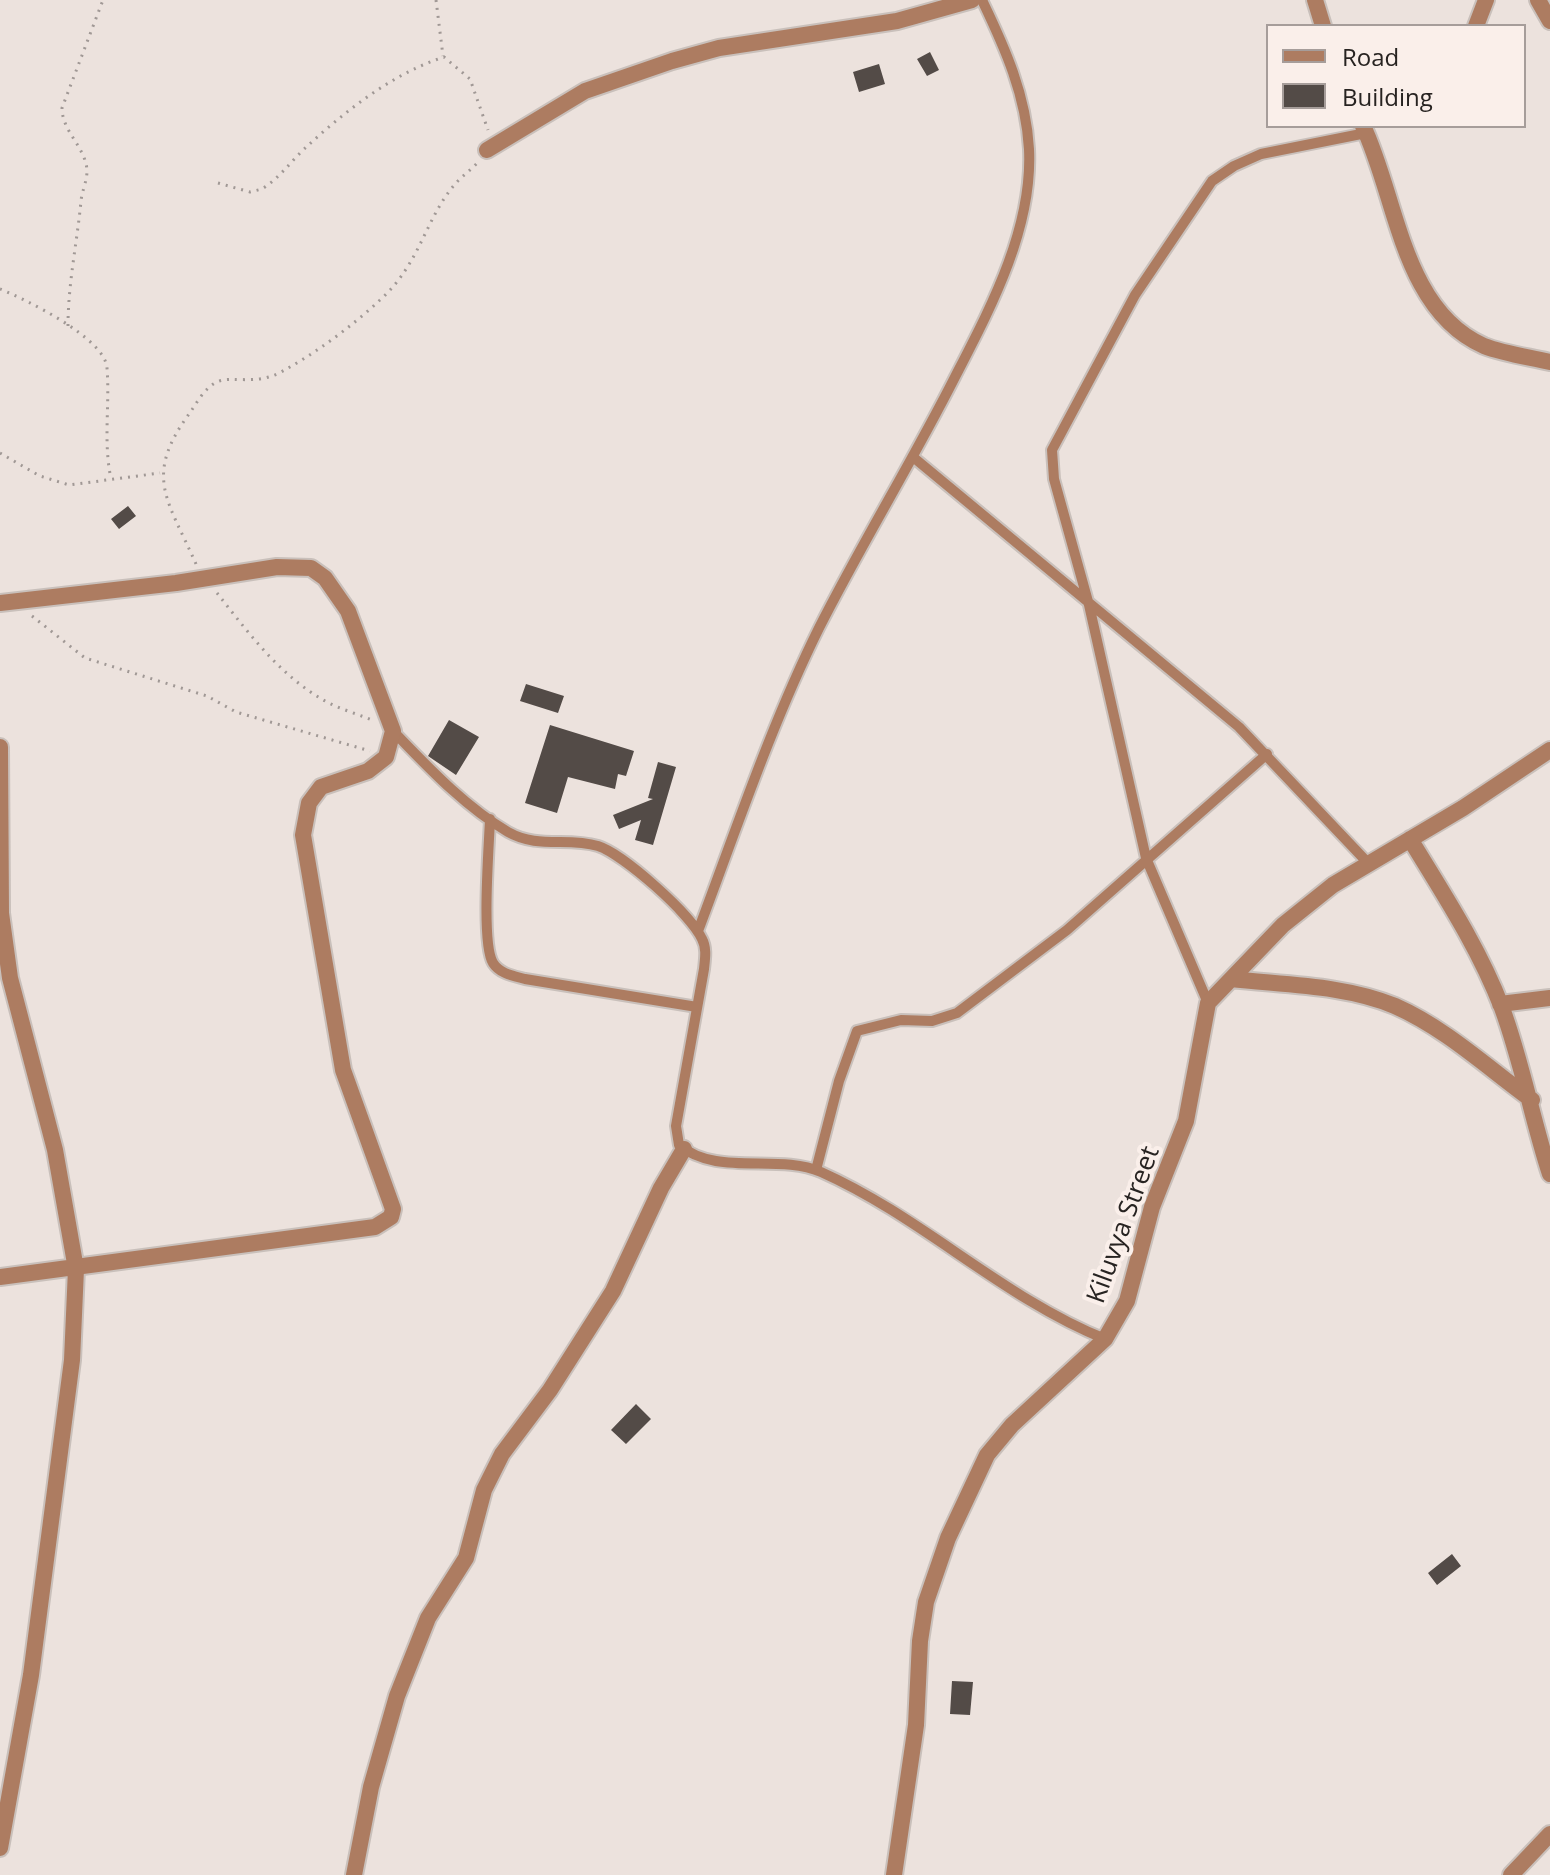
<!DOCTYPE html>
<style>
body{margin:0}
#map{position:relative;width:1550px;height:1875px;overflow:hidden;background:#ece2dd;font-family:"Open Sans",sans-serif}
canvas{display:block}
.legend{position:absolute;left:1266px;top:24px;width:260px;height:104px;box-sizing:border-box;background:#faefea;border:2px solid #a69d9a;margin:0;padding:10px 14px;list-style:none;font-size:24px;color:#272321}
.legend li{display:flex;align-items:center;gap:16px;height:40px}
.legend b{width:40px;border:2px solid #a69d9a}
</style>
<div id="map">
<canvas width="1550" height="1875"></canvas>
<ul class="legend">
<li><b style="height:10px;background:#ad7c61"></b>Road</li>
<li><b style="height:22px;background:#534b47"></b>Building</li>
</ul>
</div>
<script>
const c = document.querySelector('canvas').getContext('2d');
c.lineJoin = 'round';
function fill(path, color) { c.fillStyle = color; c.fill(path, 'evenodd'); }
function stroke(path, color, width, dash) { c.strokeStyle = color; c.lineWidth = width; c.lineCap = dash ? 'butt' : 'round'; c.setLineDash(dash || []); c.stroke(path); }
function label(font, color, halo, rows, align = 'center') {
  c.font = font + ' "Open Sans",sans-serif'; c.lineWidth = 8; c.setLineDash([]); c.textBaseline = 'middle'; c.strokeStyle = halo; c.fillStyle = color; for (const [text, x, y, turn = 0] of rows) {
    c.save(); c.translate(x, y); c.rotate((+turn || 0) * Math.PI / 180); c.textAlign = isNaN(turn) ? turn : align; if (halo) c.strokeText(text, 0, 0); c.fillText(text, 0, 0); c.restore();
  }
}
fill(new Path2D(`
 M930,52l9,18 -12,6 -10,-17z
 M879,64l6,20 -26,8 -6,-20z
 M128,506l8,10 -17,13 -8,-10z
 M526,684l38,12 -6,17 -38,-12z
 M449,720l30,17 -23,38 -28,-19z
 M550,725l84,26 -8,25 -8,-2 -3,15 -47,-12 -11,36 -32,-10z
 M658,762l18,5 -23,78 -18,-5 6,-20 -22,9 -6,-14 40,-16 -5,-1z
 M636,1404l15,15 -25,25 -15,-14z
 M1452,1554l9,12 -24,19 -9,-12z
 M952,1681l21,1 -3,33 -20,-1z`), '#534b47');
const lane = new Path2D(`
 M913,457l326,270 129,136
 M393,731c35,36 71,75 115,101 30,17 59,5 90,14 25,8 93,68 104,93 5,9 3,20 2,30l-28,157 3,19c38,32 99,8 142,27 101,45 182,126 284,167
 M490,819c-1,28 -9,124 3,144 7,11 21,13 32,16l172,28
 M698,931c38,-101 73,-206 121,-303 43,-85 93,-166 136,-251 35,-68 78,-148 74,-228 -3,-54 -24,-101 -47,-149
 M1208,1003l-62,-145 -57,-253 -35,-126 -2,-29 83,-155 77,-114 22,-15 27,-12 105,-21
 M816,1170l23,-89 18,-50 44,-11 31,1 25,-8 110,-83 200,-176`);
const street = new Path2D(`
 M1315,0l8,26
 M1538,0l12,21
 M1476,26l10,-26
 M1363,126c34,71 39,184 121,220 21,8 45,11 66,16
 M487,150l98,-59 87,-30 47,-13 178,-27 75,-21
 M0,603l176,-20 101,-16 34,1 14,10 23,33 45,120 -7,26 -18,14 -47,16 -12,16 -6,32 40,235 50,139 -2,8 -16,10 -375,50
 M0,747l1,166 9,65 45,172 21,119 -4,91 -41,315 -31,173
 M1410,839c33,54 69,109 92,169 20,54 30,111 48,166
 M1231,979c53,6 114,6 164,27 50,22 93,62 137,94
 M1500,1004l50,-6
 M354,1875l17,-88 26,-91 31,-78 38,-60 18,-68 18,-36 48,-64 63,-99 48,-103 23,-39
 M894,1875l22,-150 4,-84 6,-39 22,-64 39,-83 25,-30 93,-86 22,-38 25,-94 34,-86 22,-118 75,-78 50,-40 130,-77 87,-58
 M1511,1875l39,-41`);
stroke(lane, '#c9c0bb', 14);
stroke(street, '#c9c0bb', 20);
stroke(new Path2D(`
 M436,0l7,56
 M218,183l32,9 12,-3c16,-10 27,-25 41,-39 40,-37 88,-76 141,-93l26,22 18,51
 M0,289c25,10 105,49 107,79 3,37 -4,73 4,111
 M68,326c0,-42 9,-83 13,-125 1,-10 6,-20 6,-30 -1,-24 -25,-39 -25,-63l41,-108
 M0,453l40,23 29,9 91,-12
 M196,564c-28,-64 -53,-87 -7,-150 8,-11 15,-26 28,-32 15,-7 38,4 64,-10 35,-19 70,-45 99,-72 41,-37 45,-82 76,-117 6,-7 15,-13 22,-21
 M217,593c30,38 61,80 103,105 16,10 35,15 52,22
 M32,616l53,42 122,38 29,16 134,39`), '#a09895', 3, [2, 6]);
stroke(lane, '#ad7c61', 10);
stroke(street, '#ad7c61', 16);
label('26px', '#272321', '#faefea', [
 ["Kiluvya Street",1124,1225,-70]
]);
</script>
